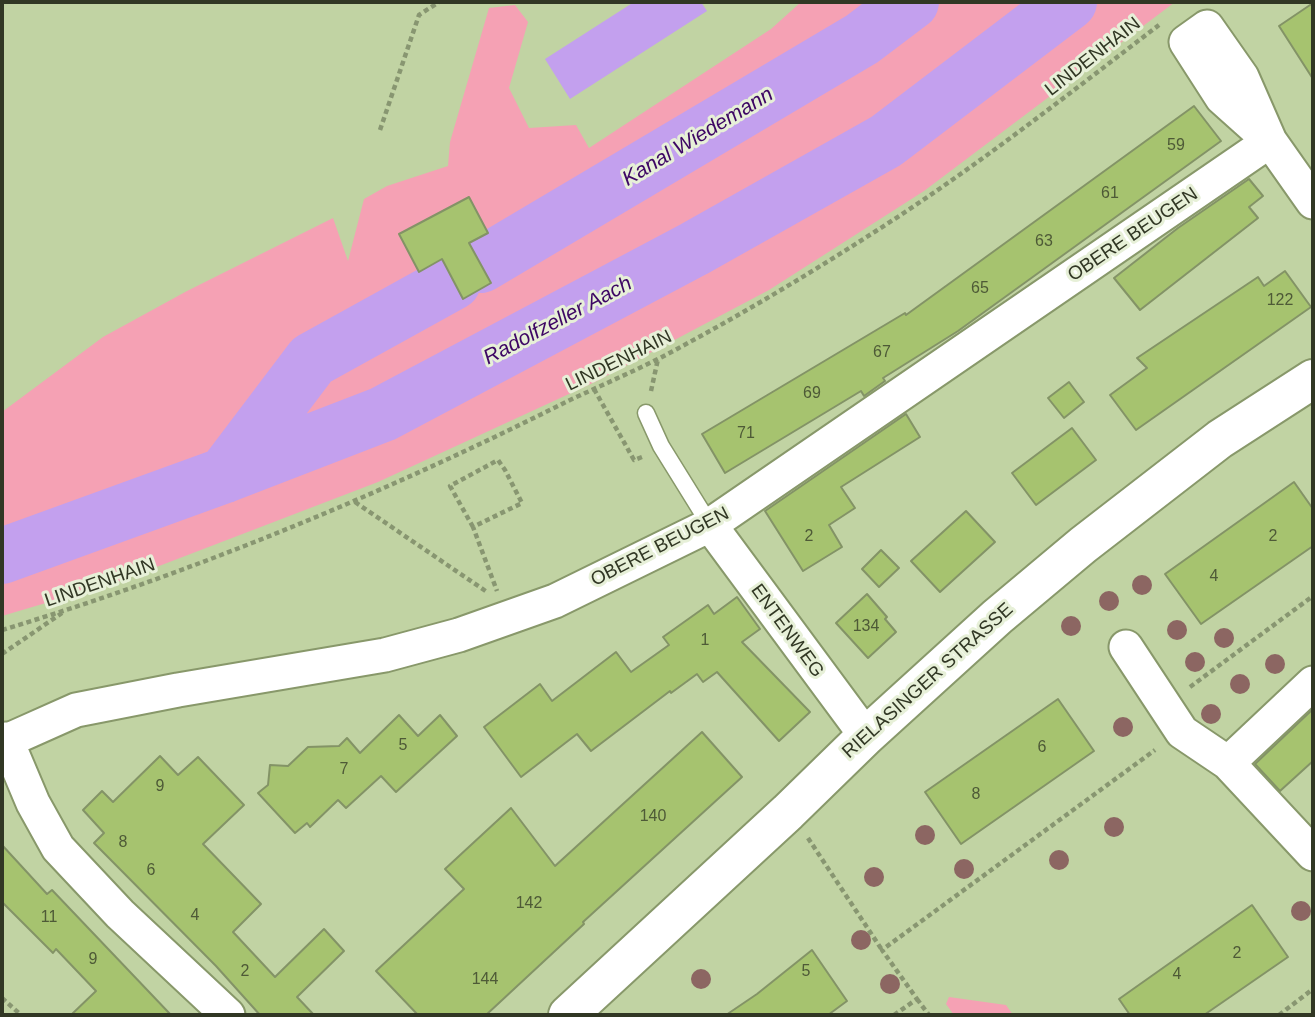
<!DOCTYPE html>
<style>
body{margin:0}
#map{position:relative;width:1315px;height:1017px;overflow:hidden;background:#c1d3a3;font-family:Helvetica,sans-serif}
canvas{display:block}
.frame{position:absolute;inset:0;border:4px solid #313724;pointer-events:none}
</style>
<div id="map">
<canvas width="1315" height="1017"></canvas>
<div class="frame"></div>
</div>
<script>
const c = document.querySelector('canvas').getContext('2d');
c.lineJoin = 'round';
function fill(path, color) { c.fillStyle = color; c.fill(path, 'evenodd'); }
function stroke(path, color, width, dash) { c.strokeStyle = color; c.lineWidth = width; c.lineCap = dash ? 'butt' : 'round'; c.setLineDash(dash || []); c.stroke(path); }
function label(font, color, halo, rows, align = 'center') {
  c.font = font + ' Helvetica,sans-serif'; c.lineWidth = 6; c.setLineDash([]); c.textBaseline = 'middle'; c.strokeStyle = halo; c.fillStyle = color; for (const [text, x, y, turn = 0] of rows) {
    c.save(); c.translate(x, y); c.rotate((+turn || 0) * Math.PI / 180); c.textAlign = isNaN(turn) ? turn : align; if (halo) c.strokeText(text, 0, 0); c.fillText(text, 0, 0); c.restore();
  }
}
fill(new Path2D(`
 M801,2h374l-251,189 -155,99 -174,92 -217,100 -258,99 -118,35v-204l101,-75 84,-46 146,-73 15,43 16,-62 23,-13 61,-20 2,-24 39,-134 26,-3 13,17 -19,66 20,40 47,-3 13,23 182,-119z
 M949,997l57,8 7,10h-59l-8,-11z`), '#f5a1b4');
fill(new Path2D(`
 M634,2h67l6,9 -137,88 -25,-40z`), '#c3a0ee');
stroke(new Path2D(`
 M481,265l381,-226 49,-37
 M225,475l87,-115 141,-78
 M2,556l223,-81 158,-61 311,-165 192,-108 183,-139`), '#c3a0ee', 56);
const building = new Path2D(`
 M1313,3v76l-34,-53z
 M1194,106l27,35 -263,190 -75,47 2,3 -21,15 -3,-5 -136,82 -23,-39 203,-121 1,2z
 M1249,179l14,17 -14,11 9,11 -118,92 -26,-32 64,-50z
 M469,197l19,36 -19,10 22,40 -28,16 -21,-40 -23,13 -20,-38z
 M1285,271l26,36 -175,123 -26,-35 37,-27 -10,-10 121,-81 6,9z
 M1069,382l15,20 -20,16 -16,-20z
 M906,414l14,23 -79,50 14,21 -26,17 13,22 -39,24 -38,-60z
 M1072,428l24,32 -60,45 -24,-32z
 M1294,482l19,27v37l-112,78 -36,-50z
 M966,511l29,31 -55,50 -29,-31z
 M881,550l18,18 -20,19 -17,-18z
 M867,594l20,23 -2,2 11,13 -28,26 -32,-35z
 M737,597l23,32 -18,13 68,70 -31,29 -62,-69 -14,10 -6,-8 -26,19 -1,-2 -79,60 -14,-17 -56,43 -37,-50 56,-43 12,17 64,-49 15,20 38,-27 -6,-8 45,-32 6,9z
 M1058,699l36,52 -133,93 -36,-52z
 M1313,709v52l-33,30 -25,-27z
 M399,715l19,21 22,-21 17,21 -61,56 -15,-16 -35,32 -8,-8 -28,27 -3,-4 -12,10 -37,-40 10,-8 2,-20 18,1 20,-19 31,-1 8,-8 13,15z
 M702,732l40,45 -159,145 1,2 -98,91h-68l-42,-44 88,-82 -19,-20 66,-61 44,58z
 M160,756l18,19 20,-18 46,48 -41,39 58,60 -28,28 42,45 49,-48 20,22 -47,46 17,18h-54l-44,-49 -122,-123 10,-10 -21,-23 19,-19 11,11z
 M2,845l45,49 5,-4 119,125h-100l25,-24 -40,-42 -3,4 -51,-51z
 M1252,905l36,52 -84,58h-74l-11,-16z
 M812,950l35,51 -19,14h-102l31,-21z`);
fill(building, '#a6c36f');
stroke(building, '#839366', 2);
const lane = new Path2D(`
 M646,413l15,33 49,79`);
const street = new Path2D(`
 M1270,141l-28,-64 -35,-50 -21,15 36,56 48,43 43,61
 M710,525l156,211
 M1126,647l56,85 46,31 85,91
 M6,739l27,64 25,45 62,66 108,101
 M2,743l74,-33 102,-20 207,-35 74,-20 96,-34 155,-76 560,-384
 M1228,763l85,-80`);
const secondary = new Path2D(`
 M568,1015l220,-203 78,-76 131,-119 86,-72 137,-106 93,-60`);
stroke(lane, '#88986a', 19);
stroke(street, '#88986a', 37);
stroke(secondary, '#88986a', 42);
stroke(new Path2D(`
 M380,130l39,-115 20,-13
 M594,389l40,71 8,-3
 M651,391l7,-32
 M355,502l132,90
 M473,527l-23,-41 48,-26 7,10 17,33 -49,24 24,64
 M2,630c196,-59 385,-138 568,-230 30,-14 60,-27 90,-42 74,-39 146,-82 216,-127 99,-63 190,-135 283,-206
 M2,654l60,-41
 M1190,687l123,-91
 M808,838l74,112
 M2,998l19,17
 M917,999l12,16
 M894,1015l23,-16 -35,-49 273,-200
 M1279,1015l34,-26`), '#889671', 4.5, [5, 3.5]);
stroke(lane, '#fff', 16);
stroke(street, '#fff', 33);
stroke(secondary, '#fff', 38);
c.fillStyle = '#8c6662';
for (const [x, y] of [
 [1142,585],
 [1109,601],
 [1071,626],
 [1177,630],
 [1224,638],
 [1195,662],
 [1275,664],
 [1240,684],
 [1211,714],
 [1123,727],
 [1114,827],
 [925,835],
 [1059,860],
 [964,869],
 [874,877],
 [1301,911],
 [861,940],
 [701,979],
 [890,984]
]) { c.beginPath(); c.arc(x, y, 10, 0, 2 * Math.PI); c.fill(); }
label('16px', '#4e5a37', null, [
 ["59",1176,146],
 ["61",1110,194],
 ["63",1044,242],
 ["65",980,289],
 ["122",1280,301],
 ["67",882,353],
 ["69",812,394],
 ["71",746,434],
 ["2",809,537],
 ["2",1273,537],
 ["4",1214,577],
 ["134",866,627],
 ["1",705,641],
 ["5",403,746],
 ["6",1042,748],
 ["7",344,770],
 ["9",160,787],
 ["8",976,795],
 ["140",653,817],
 ["8",123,843],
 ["6",151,871],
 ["142",529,904],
 ["4",195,916],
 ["11",49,918],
 ["2",1237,954],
 ["9",93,960],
 ["2",245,972],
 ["5",806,972],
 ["4",1177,975],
 ["144",485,980]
]);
label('19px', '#313724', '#e7f0d8', [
 ["LINDENHAIN",1093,57,-38],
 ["OBERE BEUGEN",1133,235,-34],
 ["LINDENHAIN",619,361,-26],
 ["OBERE BEUGEN",660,547,-27],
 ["LINDENHAIN",100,583,-19],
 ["ENTENWEG",787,631,54],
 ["RIELASINGER STRASSE",928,681,-42]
]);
label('italic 21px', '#3d0664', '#e7f0d8', [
 ["Kanal Wiedemann",698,137,-31],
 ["Radolfzeller Aach",558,321,-28]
]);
</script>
